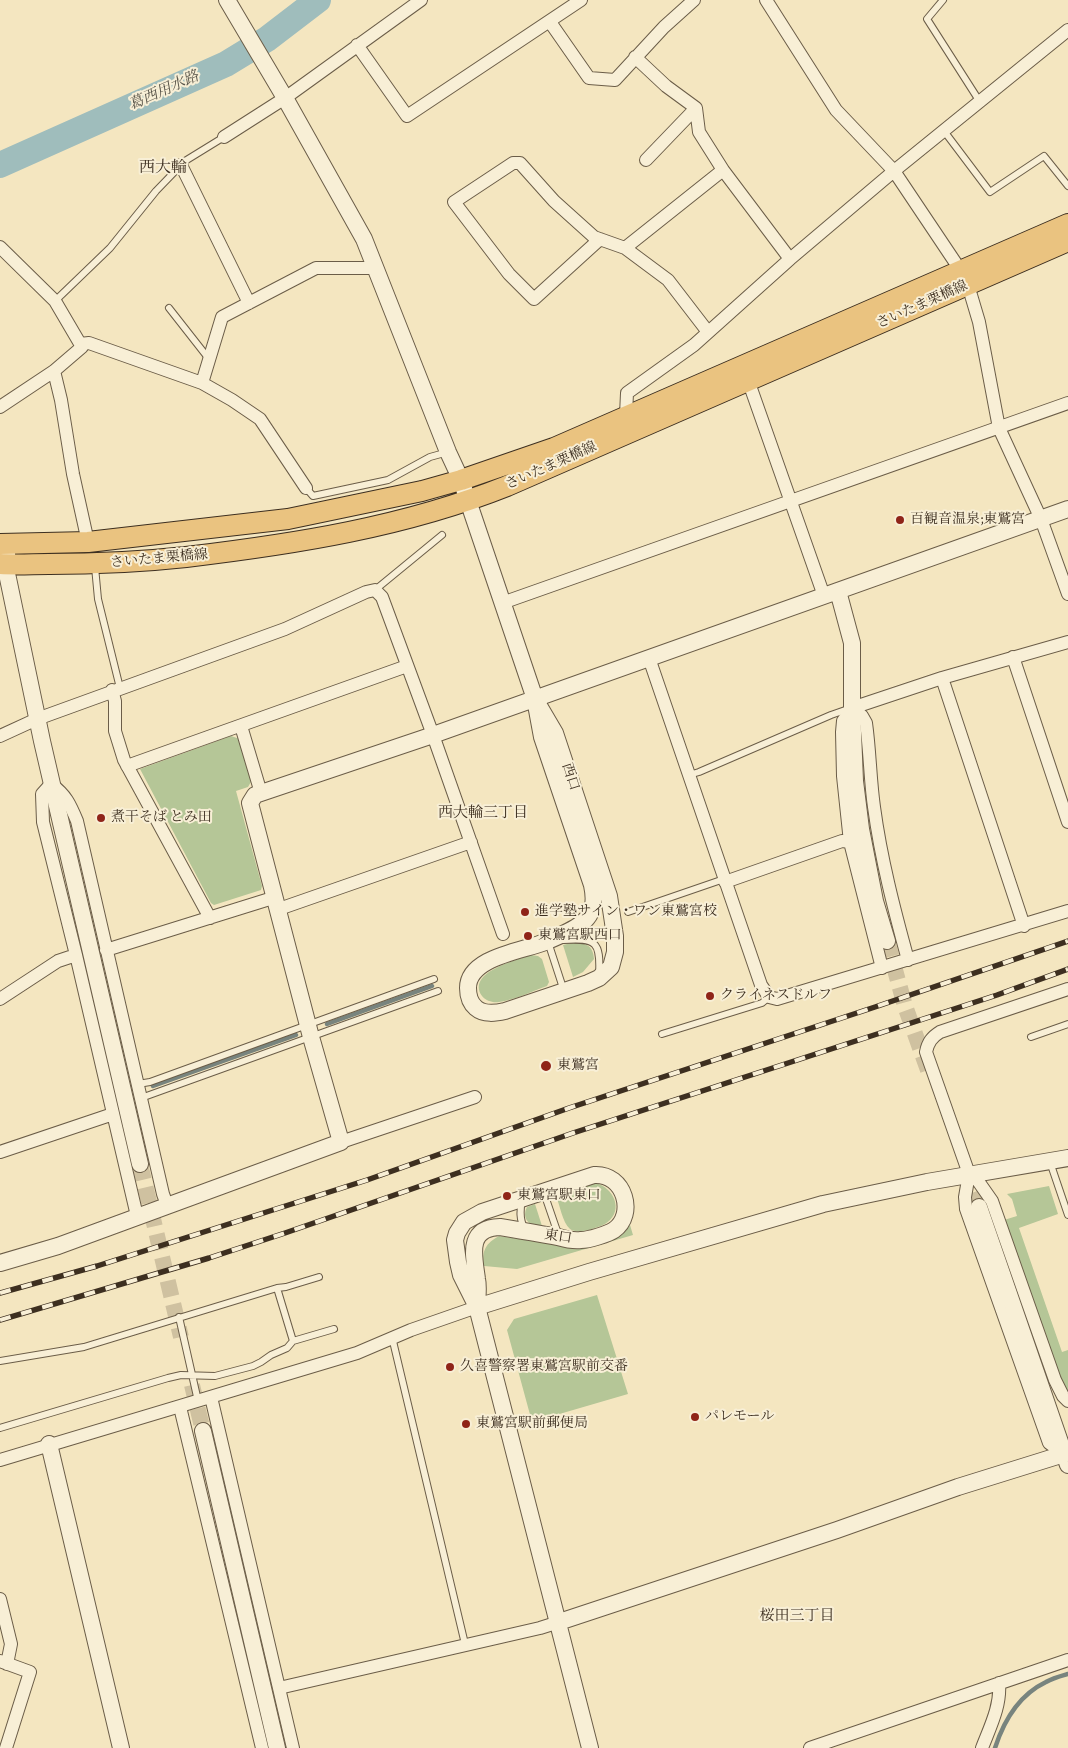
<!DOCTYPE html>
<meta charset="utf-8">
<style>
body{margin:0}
canvas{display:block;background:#f4e6c0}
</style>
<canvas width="1068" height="1748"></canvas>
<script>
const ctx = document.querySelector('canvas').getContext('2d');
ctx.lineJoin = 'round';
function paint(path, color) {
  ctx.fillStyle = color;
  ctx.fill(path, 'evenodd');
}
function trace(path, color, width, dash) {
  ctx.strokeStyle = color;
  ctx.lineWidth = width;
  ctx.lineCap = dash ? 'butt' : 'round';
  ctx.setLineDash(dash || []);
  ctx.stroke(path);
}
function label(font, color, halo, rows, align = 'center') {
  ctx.font = font + ' Alegreya,"Noto Serif JP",serif';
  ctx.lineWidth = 4;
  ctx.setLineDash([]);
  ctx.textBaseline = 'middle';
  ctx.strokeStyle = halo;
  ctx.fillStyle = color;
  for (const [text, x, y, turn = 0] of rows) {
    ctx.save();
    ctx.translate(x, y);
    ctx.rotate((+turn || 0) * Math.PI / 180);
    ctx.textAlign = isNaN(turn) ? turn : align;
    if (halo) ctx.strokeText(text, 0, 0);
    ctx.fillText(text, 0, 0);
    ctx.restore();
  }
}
const green = new Path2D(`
 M231 736 240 739 252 780 248 787 236 791 262 886 261 890 214 905 211 903 140 769Z
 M571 943C585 943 593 944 594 959L583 972 573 977 563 945Z
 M531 955 538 956 542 959 549 982 547 986C533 991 514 1000 499 1002 493 1003 486 1001 482 996 466 972 517 960 531 955Z
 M593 1183C610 1184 624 1206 610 1220 604 1226 597 1227 589 1230 582 1231 576 1233 570 1229 562 1222 560 1205 556 1196Z
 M1049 1186 1058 1214 1019 1228 1062 1352 1068 1350V1393L1063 1389 1004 1220 1017 1216 1012 1199 1007 1194Z
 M535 1204 542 1226C530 1227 521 1219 527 1207Z
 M630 1225 633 1235 517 1269 484 1266C481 1251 486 1243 499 1236L579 1248 618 1237Z
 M597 1295 628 1394 532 1422 507 1330 514 1319Z`);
const stream = new Path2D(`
 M327 1024 432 986
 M153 1086 296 1035
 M995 1748C1004 1720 1019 1695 1046 1682 1053 1678 1061 1676 1068 1674`);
const river = new Path2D(`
 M0 165 226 64 267 39 318 0`);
const tertiaryTunnel = new Path2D(`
 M887 941 905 1006 928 1070
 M140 1164 181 1337
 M965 1170 979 1207
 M192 1385 203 1431`);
const service = new Path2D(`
 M943 0 927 19 980 102
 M944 131 990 192 1044 156 1068 186
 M55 301 110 248 156 191 185 161 224 137
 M169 308 209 359
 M306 488 313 496 388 480 430 457 448 452
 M95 567 98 599 120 688
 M375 590 442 535
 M689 775 699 772 831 715 851 708
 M628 912 724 879
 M563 940C596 938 601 941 599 975
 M545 943 550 948 564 991
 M662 1034 762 1003 769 997
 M1031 1037 1068 1024
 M138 1084 150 1082 434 979
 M141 1098 438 991
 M1050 1162 1068 1215
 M544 1193 556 1228 559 1235
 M522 1200C520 1210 519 1220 525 1229
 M277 1288 293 1341
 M179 1317 198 1401
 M392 1337 465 1644
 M0 1361 84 1347 277 1288 286 1287 319 1277
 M0 1428 168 1378 181 1375 215 1376 253 1366 261 1362 271 1355 287 1348 293 1341 334 1329`);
const minor = new Path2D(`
 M766 0 836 110 894 171 961 271 968 285 979 322 999 428 1041 519 1068 594
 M550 22 589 78 615 80 664 27 694 0
 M357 45 407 116 581 0
 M635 57 666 86 696 108 699 132 723 170 790 259
 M224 137 285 98 421 0
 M646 160 696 108
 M181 165 249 303
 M600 239 534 299 509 274 454 202 513 163H520L554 201 594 237 625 248 668 280 708 332
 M0 247 55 301 82 347 54 371 0 407
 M625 248 723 170
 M80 344 89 343 202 383 232 400 260 419 306 488
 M54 371 61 400 73 474 88 542
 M748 380 824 596
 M202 383 222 317 316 268H375
 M626 415 627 393 694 345 790 259 894 171 1068 30
 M502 603 1068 403
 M1013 657 1068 822
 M649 658 761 985 769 997 777 999 1068 911
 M942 678 1024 926
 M112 690 115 701V731L124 760 210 918
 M852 708 862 716 866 723C870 751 870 779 874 807 881 859 894 909 908 960
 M241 726 261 793
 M0 736 37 719 285 629 366 592 375 590 382 597 433 735 503 934
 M127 766 407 666
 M725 882 842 841 850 842
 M279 909 471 842
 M106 950 276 897
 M882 968 850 842 843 776 842 732 843 721 852 708 942 678 1068 642
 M1068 989 940 1032C932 1037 928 1042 926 1052L969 1174 978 1181 992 1201 1055 1380 1063 1396 1068 1401
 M0 999 58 961 76 955
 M341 1142 475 1097
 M0 1152 113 1114
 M969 1174 965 1197 966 1209 1049 1443 1064 1454 1066 1453
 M137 1216 76 955 43 822 42 794 51 784C66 795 70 804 77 821L163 1194 167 1205
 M211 1397 293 1748
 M180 1407 262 1748
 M0 1460 357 1353 411 1330 477 1307
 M0 1599 11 1644 7 1664
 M0 1661 30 1672 6 1748
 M279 1688 540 1628 559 1622
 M810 1748 1068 1660
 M982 1748C990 1727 1001 1706 999 1683`);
const tertiary = new Path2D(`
 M227 0 285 98 364 239 448 452 461 480 535 699 542 737 592 885C595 899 595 913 582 923 572 931 557 937 545 942 523 951 468 957 468 988 468 995 470 1003 476 1008 484 1015 496 1013 505 1011L588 983 599 978 611 967 615 952V936L609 896 555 733 535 699
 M7 554 5 564 42 741 140 1164
 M838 591 852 643V708L855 781 861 829 875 901 887 941
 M979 1207 1068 1465
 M0 1263 58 1246 341 1142 311 1037 251 807 250 803 255 795 433 735 1068 509
 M477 1307C477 1298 479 1288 477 1279 474 1256 466 1228 500 1227 520 1230 539 1234 558 1237 565 1239 573 1241 581 1240 589 1240 608 1234 614 1230 636 1215 625 1173 594 1175L482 1212 464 1222 457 1233 455 1240 458 1262 461 1275 477 1307 590 1748
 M477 1307 589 1272 823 1204 927 1182 1068 1158
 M203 1431 277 1748
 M49 1444 121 1748
 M559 1622 837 1530 958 1487 1064 1454`);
const primary = new Path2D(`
 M0 544 88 542 288 519 422 491 461 480 554 448 1068 224
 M0 564C16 565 33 564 49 564 95 564 140 562 186 557 295 544 404 527 507 486L1068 241`);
const rail = new Path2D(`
 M0 1293 97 1266 367 1180 569 1108 875 1007 1068 941
 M0 1320 209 1258 285 1233 573 1133 997 995 1068 969`);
const markers = [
 [900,520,5,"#8f2418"],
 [101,818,5,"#8f2418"],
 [525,912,5,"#8f2418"],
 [528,936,5,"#8f2418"],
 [710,996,5,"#8f2418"],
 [546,1066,6,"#8f2418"],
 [507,1196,5,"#8f2418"],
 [450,1367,5,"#8f2418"],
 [695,1417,5,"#8f2418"],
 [466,1424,5,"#8f2418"]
];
const streetNames = [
 ["さいたま栗橋線",922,305,-24],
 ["さいたま栗橋線",551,466,-24],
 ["さいたま栗橋線",159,559,-5],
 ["西口",570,777,72],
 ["東口",558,1237,9]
];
const poiNames = [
 ["百観音温泉;東鷲宮",910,520],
 ["煮干そば とみ田",111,818],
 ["進学塾サイン・ワン東鷲宮校",535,912],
 ["東鷲宮駅西口",538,936],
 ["クライネスドルフ",720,996],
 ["東鷲宮",557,1066],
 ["東鷲宮駅東口",517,1196],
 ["久喜警察署東鷲宮駅前交番",460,1367],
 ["パレモール",705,1417],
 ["東鷲宮駅前郵便局",476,1424]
];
const waterNames = [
 ["葛西用水路",164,91,-24]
];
const neighbourhoodNames = [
 ["西大輪三丁目",483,813],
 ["桜田三丁目",797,1616]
];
const quarterNames = [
 ["西大輪",163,168]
];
paint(green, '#b5c697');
trace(stream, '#78847e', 4.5);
trace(river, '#9fbdbc', 26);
trace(tertiaryTunnel, '#cfc1a0', 16, [16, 8]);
trace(service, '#6b5d48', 8);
trace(minor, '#6b5d48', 14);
trace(tertiary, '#6b5d48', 18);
trace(primary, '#3d2f20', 22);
trace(service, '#f8efd6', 6);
trace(minor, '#f8efd6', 12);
trace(tertiary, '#f8efd6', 16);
trace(primary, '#eac380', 20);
trace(rail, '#3d2f20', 5.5);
trace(rail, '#f8efd6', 4, [11]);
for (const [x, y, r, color] of markers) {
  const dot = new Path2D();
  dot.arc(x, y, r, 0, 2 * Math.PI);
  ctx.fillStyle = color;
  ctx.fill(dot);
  trace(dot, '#f8efd6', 2);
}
label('14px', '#3d2f20', '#f8efd6', streetNames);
label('14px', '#3d2f20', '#f8efd6', poiNames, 'left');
label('italic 15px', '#565247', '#f8efd6', waterNames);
label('15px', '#3d2f20', '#f8efd6', neighbourhoodNames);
label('16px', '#3d2f20', '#f8efd6', quarterNames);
</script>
